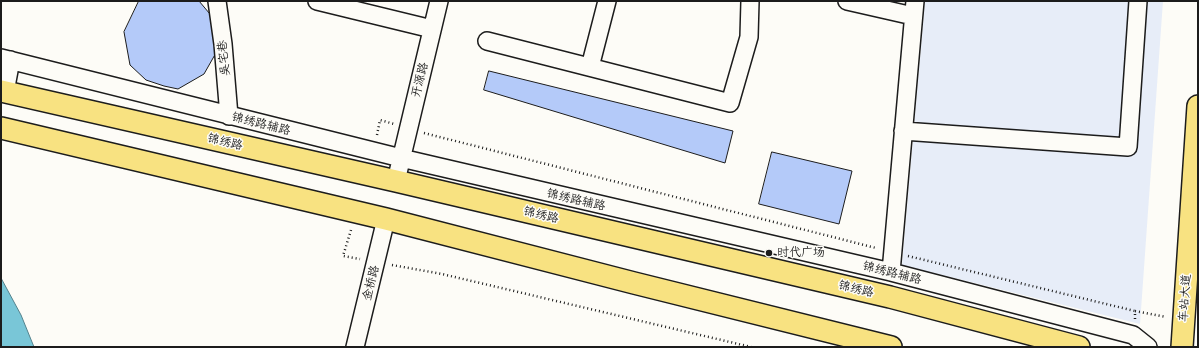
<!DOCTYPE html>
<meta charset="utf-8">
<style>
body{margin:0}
#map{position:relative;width:1199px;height:348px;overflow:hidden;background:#fdfcf7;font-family:"Comic Neue",sans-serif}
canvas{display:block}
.frame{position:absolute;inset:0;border:2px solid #1c1c1c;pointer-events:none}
</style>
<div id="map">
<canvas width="1199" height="348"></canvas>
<div class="frame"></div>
</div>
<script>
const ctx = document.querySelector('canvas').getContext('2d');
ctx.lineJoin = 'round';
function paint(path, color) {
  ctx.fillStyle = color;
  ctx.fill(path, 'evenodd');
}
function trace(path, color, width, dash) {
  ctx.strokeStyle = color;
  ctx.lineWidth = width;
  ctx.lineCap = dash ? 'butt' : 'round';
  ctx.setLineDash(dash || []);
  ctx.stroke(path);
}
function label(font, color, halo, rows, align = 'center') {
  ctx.font = font + ' "Comic Neue","LXGW WenKai TC",sans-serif';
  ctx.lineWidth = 3;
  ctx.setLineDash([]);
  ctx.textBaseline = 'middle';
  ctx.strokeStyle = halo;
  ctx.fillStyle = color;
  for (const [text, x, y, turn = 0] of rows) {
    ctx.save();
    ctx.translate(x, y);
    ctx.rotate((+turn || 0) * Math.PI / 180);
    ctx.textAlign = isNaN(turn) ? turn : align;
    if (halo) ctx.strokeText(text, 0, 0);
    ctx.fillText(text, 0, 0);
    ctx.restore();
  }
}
const built = new Path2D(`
 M925 1H1163L1140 324 902 265Z`);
const water = new Path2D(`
 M1 278 21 315 34 347H1Z`);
const building = new Path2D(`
 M139 1H199L215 20 221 44 204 74 178 89 164 86 146 80 130 65 124 32Z
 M489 71 733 131 725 163 484 90Z
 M772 152 852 171 839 224 759 204Z`);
const path = new Path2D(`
 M424 133 876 248
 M377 135 380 120 394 124
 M351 230 343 256 360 259
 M908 256 1135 311
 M392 265 442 274 751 347
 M1135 319V311L1166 317`);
const minor = new Path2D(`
 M217 1 223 44 229 116
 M317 1 432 29
 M847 1 913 16
 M487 41 730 103 749 37 750 1
 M1 58 401 158 891 272 1133 335 1148 347
 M590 67 607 1
 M5 92 11 60
 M903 131 1128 147 1138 1
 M396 181 439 1
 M891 272 915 1
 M355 347 386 219`);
const major = new Path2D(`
 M1 91 396 181 890 297 1079 347
 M1 128 386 219 634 283 891 347
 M1182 347 1198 106`);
const markers = [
 [769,253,4,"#1c1c1c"]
];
const streetNames = [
 ["吴宅巷",224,58,-96],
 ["开源路",420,80,-76],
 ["锦绣路辅路",261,124,14],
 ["锦绣路",225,142,13],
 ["锦绣路辅路",576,200,13],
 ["锦绣路",541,215,13],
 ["锦绣路辅路",892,273,14],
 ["金桥路",371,283,-76],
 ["锦绣路",856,289,13],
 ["车站大道",1185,298,-86]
];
const poiNames = [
 ["时代广场",777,253]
];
paint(built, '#e7edf8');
paint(water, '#79c6d7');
trace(water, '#54828c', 1);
paint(building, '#b4caf9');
trace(building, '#1c1c1c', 1);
trace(minor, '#1c1c1c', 20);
trace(major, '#1c1c1c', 24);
trace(path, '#1c1c1c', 2.5, [1, 3]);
trace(minor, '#fdfcf7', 17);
trace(major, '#f8e281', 21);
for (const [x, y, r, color] of markers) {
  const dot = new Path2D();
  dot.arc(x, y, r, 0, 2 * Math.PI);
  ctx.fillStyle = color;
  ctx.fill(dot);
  trace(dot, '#fdfcf7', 1.5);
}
label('12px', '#1c1c1c', '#fdfcf7', streetNames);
label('12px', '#1c1c1c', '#fdfcf7', poiNames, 'left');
</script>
